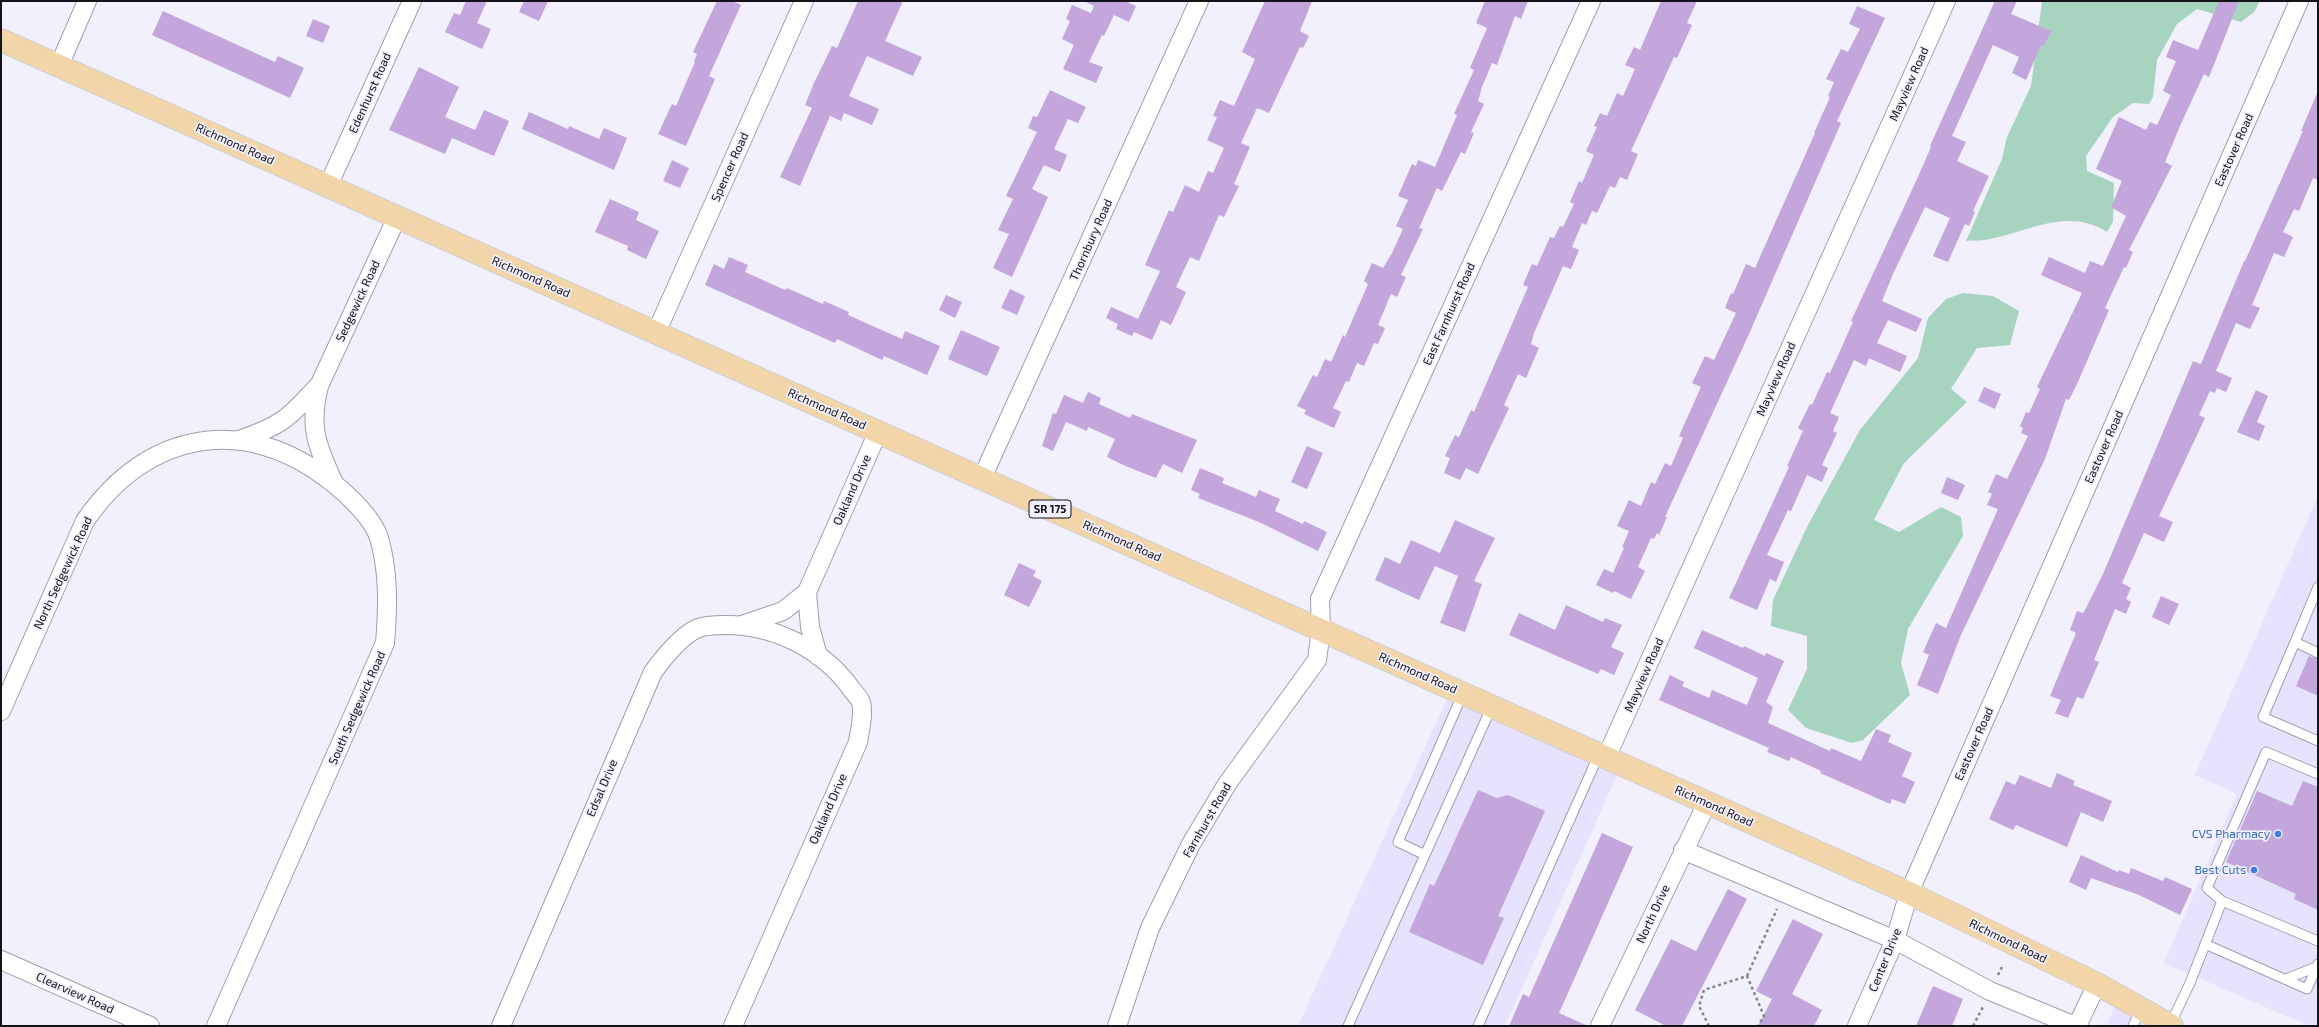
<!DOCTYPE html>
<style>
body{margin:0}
#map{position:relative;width:2319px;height:1027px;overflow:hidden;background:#f2f0fc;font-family:"Exo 2",sans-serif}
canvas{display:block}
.frame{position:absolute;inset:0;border:2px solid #14131a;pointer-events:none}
</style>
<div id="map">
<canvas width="2319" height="1027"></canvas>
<div class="frame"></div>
</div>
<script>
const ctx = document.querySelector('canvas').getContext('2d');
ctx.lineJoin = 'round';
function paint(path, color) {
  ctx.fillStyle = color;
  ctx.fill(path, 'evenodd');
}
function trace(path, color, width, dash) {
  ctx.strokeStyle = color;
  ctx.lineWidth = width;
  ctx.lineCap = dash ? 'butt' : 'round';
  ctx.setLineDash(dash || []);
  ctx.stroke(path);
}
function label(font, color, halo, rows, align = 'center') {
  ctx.font = font + ' "Exo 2",sans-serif';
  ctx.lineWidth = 3.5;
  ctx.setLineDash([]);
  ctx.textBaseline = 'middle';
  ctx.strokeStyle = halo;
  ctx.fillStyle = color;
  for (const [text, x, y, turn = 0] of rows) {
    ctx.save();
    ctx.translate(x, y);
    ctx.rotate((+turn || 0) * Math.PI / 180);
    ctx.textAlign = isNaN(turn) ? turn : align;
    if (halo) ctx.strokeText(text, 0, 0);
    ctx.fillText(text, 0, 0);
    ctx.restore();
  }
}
const built = new Path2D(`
 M2318 496V1026H2309L2164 963 2237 794 2195 775Z
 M1452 688 1622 764 1505 1026H1298Z
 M2118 996 2172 1026H2107Z`);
const green = new Path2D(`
 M2042 1H2260L2254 12 2241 22 2197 9 2177 24 2157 60 2153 97 2149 104 2133 103 2113 117 2086 156 2087 171 2114 183 2113 222 2107 232C2069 207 2029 231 1990 239 1983 241 1974 240 1966 241L2002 159 2007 137 2031 86Z
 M1963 293 1993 296 2019 311 2010 345 1977 348 1951 389 1967 402 1904 463 1874 520 1899 532 1941 507 1961 517 1963 536 1908 629 1901 663 1910 695 1863 740 1852 743 1806 728 1788 710 1807 669V636L1771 626 1773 600 1808 525 1860 430 1918 358 1928 318 1946 299Z`);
const building = new Path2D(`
 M466 1H487L477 23 491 29 482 49 445 32 454 13 460 15Z
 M524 1H548L539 21 519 12Z
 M717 1H732L741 5 709 76 715 79 686 146 658 134 672 104 676 106 695 62 694 61 697 54 693 52Z
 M858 1H903L885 41 922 57 913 76 867 56 849 96 879 109 872 125 844 113 841 121 830 116 800 186 780 177 812 108 805 105 814 83 832 46 837 48Z
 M1084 1H1125L1136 6 1129 22 1114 15 1104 36 1102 35 1089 62 1103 67 1096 83 1063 69 1074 45 1062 39 1070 21 1066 19 1072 5 1091 13 1094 6Z
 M1265 1H1312L1300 31 1309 36 1303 48 1300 47 1269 113 1257 108 1241 143 1250 147 1234 184 1239 186 1224 217 1219 215 1199 261 1190 257 1176 287 1186 292 1171 325 1161 320 1152 340 1134 332 1132 336 1116 329 1118 324 1106 318 1111 307 1138 319 1160 271 1145 265 1169 210 1173 212 1185 185 1199 192 1208 171 1213 173 1224 148 1207 140 1217 117 1213 116 1220 100 1234 106 1255 59 1242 52Z
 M1485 1H1528L1521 19 1515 16 1497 65 1492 63 1482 87 1478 101 1484 104 1471 132 1474 133 1465 154 1461 152 1442 191 1437 188 1419 228 1423 229 1401 275 1406 277 1397 297 1391 294 1378 325 1385 328 1378 344 1374 343 1364 366 1357 363 1349 382 1346 381 1333 408 1341 412 1334 428 1304 414 1306 410 1297 406 1313 375 1317 377 1325 359 1331 362 1343 335 1345 337 1368 284 1364 281 1372 263 1383 268 1392 253 1403 229 1396 226 1408 200 1398 196 1412 164 1416 166 1418 160 1435 167 1457 115 1454 114 1474 70 1470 68 1487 28 1476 23Z
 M1661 1H1697L1687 23 1692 25 1677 58 1674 57 1631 151 1638 154 1627 180 1620 177 1615 188 1610 186 1597 213 1592 211 1586 225 1582 223 1572 247 1579 250 1571 269 1563 266 1534 333 1531 344 1539 348 1526 378 1518 374 1504 405 1509 408 1478 474 1466 468 1460 480 1444 473 1450 458 1445 456 1455 435 1459 437 1471 410 1474 412 1528 287 1523 285 1532 264 1537 266 1550 237 1554 238 1560 226 1563 227 1574 204 1570 202 1579 181 1582 183 1594 155 1586 151 1597 127 1594 126 1600 113 1607 116 1617 93 1623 96 1635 69 1625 65 1634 47 1640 50Z
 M1995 1H2017L2011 14 2051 31 2044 46 2041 45 2026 80 2012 73 2019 57 1993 45 1952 136 1966 142 1957 161 1989 176 1973 211 1975 212 1969 226 1965 224 1948 262 1933 256 1950 218 1925 207 1893 274 1882 301 1922 319 1916 332 1888 320 1877 343 1907 356 1900 372 1869 358 1866 366 1854 360 1830 413 1839 417 1833 431 1837 433 1822 465 1828 468 1822 482 1807 475 1791 511 1788 510 1767 555 1784 562 1776 582 1770 579 1757 610 1729 598 1789 467 1787 466 1803 431 1798 428 1810 404 1812 405 1827 372 1830 373 1853 322 1851 321 1917 179 1931 147 1930 146Z
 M2219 1H2239L2209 77 2204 74 2180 126 2165 162 2172 166 2129 250 2133 252 2126 268 2124 267 2105 308 2109 310 2078 382 2069 400 2066 399 2045 459 1961 635 1938 694 1917 685 1929 655 1923 652 1936 623 1946 628 1998 509 1987 505 1992 494 1988 492 1996 474 2007 479 2028 436 2021 433 2023 428 2020 426 2026 412 2029 413 2040 389 2037 387 2082 293 2041 275 2049 257 2085 273 2090 261 2103 266 2126 216 2111 207 2122 181 2096 169 2119 117 2146 130 2150 122 2157 125 2171 95 2163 91 2176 61 2166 57 2173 40 2198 50Z
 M1857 6 1885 18 1837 121 1841 123 1749 334 1665 517H1667L1659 535 1657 533 1654 539 1651 538 1638 567 1645 571 1631 599 1614 591 1613 593 1596 585 1604 569 1613 573 1624 548 1622 547 1629 531 1617 526 1629 500 1641 506 1651 482 1655 484 1665 463 1671 466 1683 438 1679 436 1701 387 1692 383 1705 356 1714 360 1736 313 1725 308 1731 293 1733 294 1746 264 1755 268 1815 133H1814L1830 97 1828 96 1834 82 1826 79 1841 49 1848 52 1860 29 1849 24Z
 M163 11 275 62 278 56 304 68 290 98 152 35Z
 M313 19 330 26 323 43 306 36Z
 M419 67 459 87 445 117 475 130 484 110 509 121 494 156 452 138 445 154 389 130Z
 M1050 90 1086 107 1078 123 1068 119 1054 149 1067 155 1060 172 1044 165 1032 189 1048 197 1012 277 993 268 1009 234 998 230 1013 199 1006 196 1037 132 1028 128 1033 116 1037 117Z
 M2318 91V180L2313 178 2299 211 2294 209 2283 232 2293 237 2284 257 2274 253 2252 305 2260 308 2250 329 2236 323 2216 371 2232 378 2226 392 2217 388 2215 393 2210 391 2199 415 2205 418 2159 516 2173 522 2164 542 2144 533 2122 583 2131 588 2126 599 2131 602 2126 614 2115 609 2094 660 2099 662 2083 699 2077 697 2068 718 2055 713 2061 700 2050 696 2076 633 2070 630 2077 611 2083 613 2085 610 2103 574 2193 361 2201 364 2244 261H2245L2303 131H2301Z
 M529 112 568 129 569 126 599 139 604 128 627 138 614 170 522 129Z
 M672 160 689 168 680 188 663 181Z
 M610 199 639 212 636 220 659 231 646 259 627 250 628 246 595 232Z
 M729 257 748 265 745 272 785 290 787 288 823 304 824 301 849 312 848 315 902 339 905 331 940 346 927 375 884 356 882 360 837 339 835 343 705 285 714 264 724 269Z
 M1010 289 1025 296 1017 315 1001 308Z
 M946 295 962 302 955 318 939 310Z
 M961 330 1000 347 987 376 948 359Z
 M1984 387 2001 394 1995 409 1978 401Z
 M2256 390 2268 396 2257 422 2265 426 2259 441 2237 432Z
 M1088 392 1101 398 1099 404 1130 418 1132 414 1197 440 1182 473 1163 464 1156 478 1123 465 1107 457 1115 439 1088 427 1087 431 1066 422 1053 451 1042 446 1053 413 1056 414 1064 395 1083 403Z
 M1307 446 1323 453 1307 489 1291 482Z
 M1200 468 1224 478 1222 483 1256 497 1259 490 1280 499 1275 511 1303 524 1304 521 1327 532 1318 551 1259 522 1198 498 1200 494 1191 490Z
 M1947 477 1965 485 1958 500 1941 493Z
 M1455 520 1495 538 1474 581 1482 584 1465 632 1440 623 1458 576 1435 566 1419 600 1375 580 1385 557 1400 564 1411 540 1440 553Z
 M1019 563 1036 571 1033 576 1042 581 1029 607 1004 595Z
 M2161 596 2179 604 2169 625 2152 617Z
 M1566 605 1603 622 1605 618 1622 625 1611 647 1624 653 1614 675 1601 669 1598 674 1509 635 1519 613 1555 630Z
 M1702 630 1743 648 1744 646 1765 656 1766 653 1784 661 1766 702 1773 707 1768 723 1830 751 1831 748 1861 761 1876 729 1891 735 1888 742 1912 753 1902 776 1915 782 1905 804 1892 799 1890 804 1820 773 1821 771 1791 757 1789 761 1767 752 1769 748 1659 700 1670 675 1684 682 1682 686 1709 698 1712 690 1747 705 1758 678 1694 648Z
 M2309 656 2318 659V696L2296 686Z
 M2057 773 2075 781 2073 785 2112 801 2103 822 2081 812 2067 847 2016 825 2013 830 1989 819 2006 781 2015 785 2020 775 2051 788Z
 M2303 781 2318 787V910L2294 899 2296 894 2226 862 2257 791 2292 806Z
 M1478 790 1497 798 1508 795 1545 811 1498 916 1504 918 1483 965 1409 932 1430 884 1434 886Z
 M1602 833 1633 847 1559 1013 1588 1026H1509L1523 994 1529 997Z
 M2081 855 2118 872 2119 870 2129 874 2131 868 2163 881 2165 877 2192 889 2180 915 2139 895 2091 878 2086 890 2069 882Z
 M1728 889 1747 899 1682 1026H1666L1635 1010 1671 939 1696 951Z
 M1793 919 1823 934 1792 994 1822 1010 1814 1026H1758L1772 999 1756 991Z
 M1933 986 1963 999 1952 1026H1916Z`);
const path = new Path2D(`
 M1998 975 2002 967
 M1747 976 1777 909
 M1709 1026 1699 1006 1704 990 1747 976 1764 1016 1758 1026
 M1973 1026 1983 1007`);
const service = new Path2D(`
 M2318 587 2295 642 2318 653
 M2295 642 2263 717 2318 741
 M1425 855 1398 842 1463 693
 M2222 901 2318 941
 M2205 944 2307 989 2318 964
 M2286 979 2316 967
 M2170 1025 2190 983 2222 901 2207 888 2266 752 2318 774
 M1348 1026 1492 706
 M1478 1026 1599 754
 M2133 1026 2141 1009`);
const minor = new Path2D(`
 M59 66 87 1
 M328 186 412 1
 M656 333 804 1
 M239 440C281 426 289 418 318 386
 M982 478 1199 1
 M333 481C316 444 309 426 319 386L397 217
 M742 625 783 611 807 592
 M818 656 810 627 807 592 878 432
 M1 711 85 521C147 430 246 413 333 483 348 495 373 518 379 538 389 572 388 608 385 643L216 1026
 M1606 758 1946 1
 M1683 850 1895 940 1990 991 2075 1026
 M1 960 150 1026
 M501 1026 653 672C664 657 680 637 696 629 704 625 717 625 726 625 774 625 822 649 850 687 853 692 859 697 861 702 864 714 860 730 858 742L733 1026
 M1117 1026 1150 928 1191 844 1227 784 1317 660 1321 630 1320 599 1591 1
 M1600 1026 1707 803
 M1857 1026 1895 940 1909 893 2299 1
 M2077 1026 2097 984`);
const primary = new Path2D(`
 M1 40 1909 893 2097 984 2172 1026`);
const markers = [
 [2278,834,4,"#3f7fe0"],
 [2254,870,4,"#3f7fe0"]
];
const shields = [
 [1050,509,42]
];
const shieldNames = [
 ["SR 175",1050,509]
];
const streetNames = [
 ["Mayview Road",1909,84,-66],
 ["Edenhurst Road",370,93,-66],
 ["Richmond Road",235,144,24],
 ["Eastover Road",2234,150,-66],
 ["Spencer Road",730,167,-66],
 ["Thornbury Road",1091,240,-66],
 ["Richmond Road",531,277,24],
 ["Sedgewick Road",358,301,-65],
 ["East Farnhurst Road",1449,314,-66],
 ["Mayview Road",1776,379,-66],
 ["Richmond Road",827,409,24],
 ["Eastover Road",2104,447,-66],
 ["Oakland Drive",852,490,-66],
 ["Richmond Road",1122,541,24],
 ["North Sedgewick Road",63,573,-65],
 ["Richmond Road",1418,673,24],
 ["Mayview Road",1644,675,-66],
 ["South Sedgewick Road",357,708,-66],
 ["Eastover Road",1974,744,-66],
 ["Edsal Drive",602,788,-67],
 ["Richmond Road",1714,806,24],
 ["Oakland Drive",828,809,-66],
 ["Farnhurst Road",1207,820,-60],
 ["North Drive",1653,914,-65],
 ["Richmond Road",2008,941,26],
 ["Center Drive",1885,960,-68],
 ["Clearview Road",75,993,24]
];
const shopNames = [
 ["CVS Pharmacy",2270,834],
 ["Best Cuts",2246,870]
];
paint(built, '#e7e2fd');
paint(green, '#a7d4bf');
paint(building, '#c3a6dc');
trace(service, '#a09daf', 11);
trace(minor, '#a09daf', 20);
trace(primary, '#d0d0d1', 24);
trace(path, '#86848e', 2.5, [3, 3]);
trace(service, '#fff', 9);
trace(minor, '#fff', 18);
trace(primary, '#f2d6a9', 22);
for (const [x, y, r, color] of markers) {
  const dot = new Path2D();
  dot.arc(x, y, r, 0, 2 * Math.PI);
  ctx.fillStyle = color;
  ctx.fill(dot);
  trace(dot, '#f2f0fc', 1.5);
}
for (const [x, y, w] of shields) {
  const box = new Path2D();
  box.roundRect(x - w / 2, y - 9, w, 18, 3);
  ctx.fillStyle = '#f2f0fc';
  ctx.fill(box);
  trace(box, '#14131a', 1);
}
label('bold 11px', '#14131a', null, shieldNames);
label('12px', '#14131a', '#f2f0fc', streetNames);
label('12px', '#366cbe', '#f2f0fc', shopNames, 'right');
</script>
